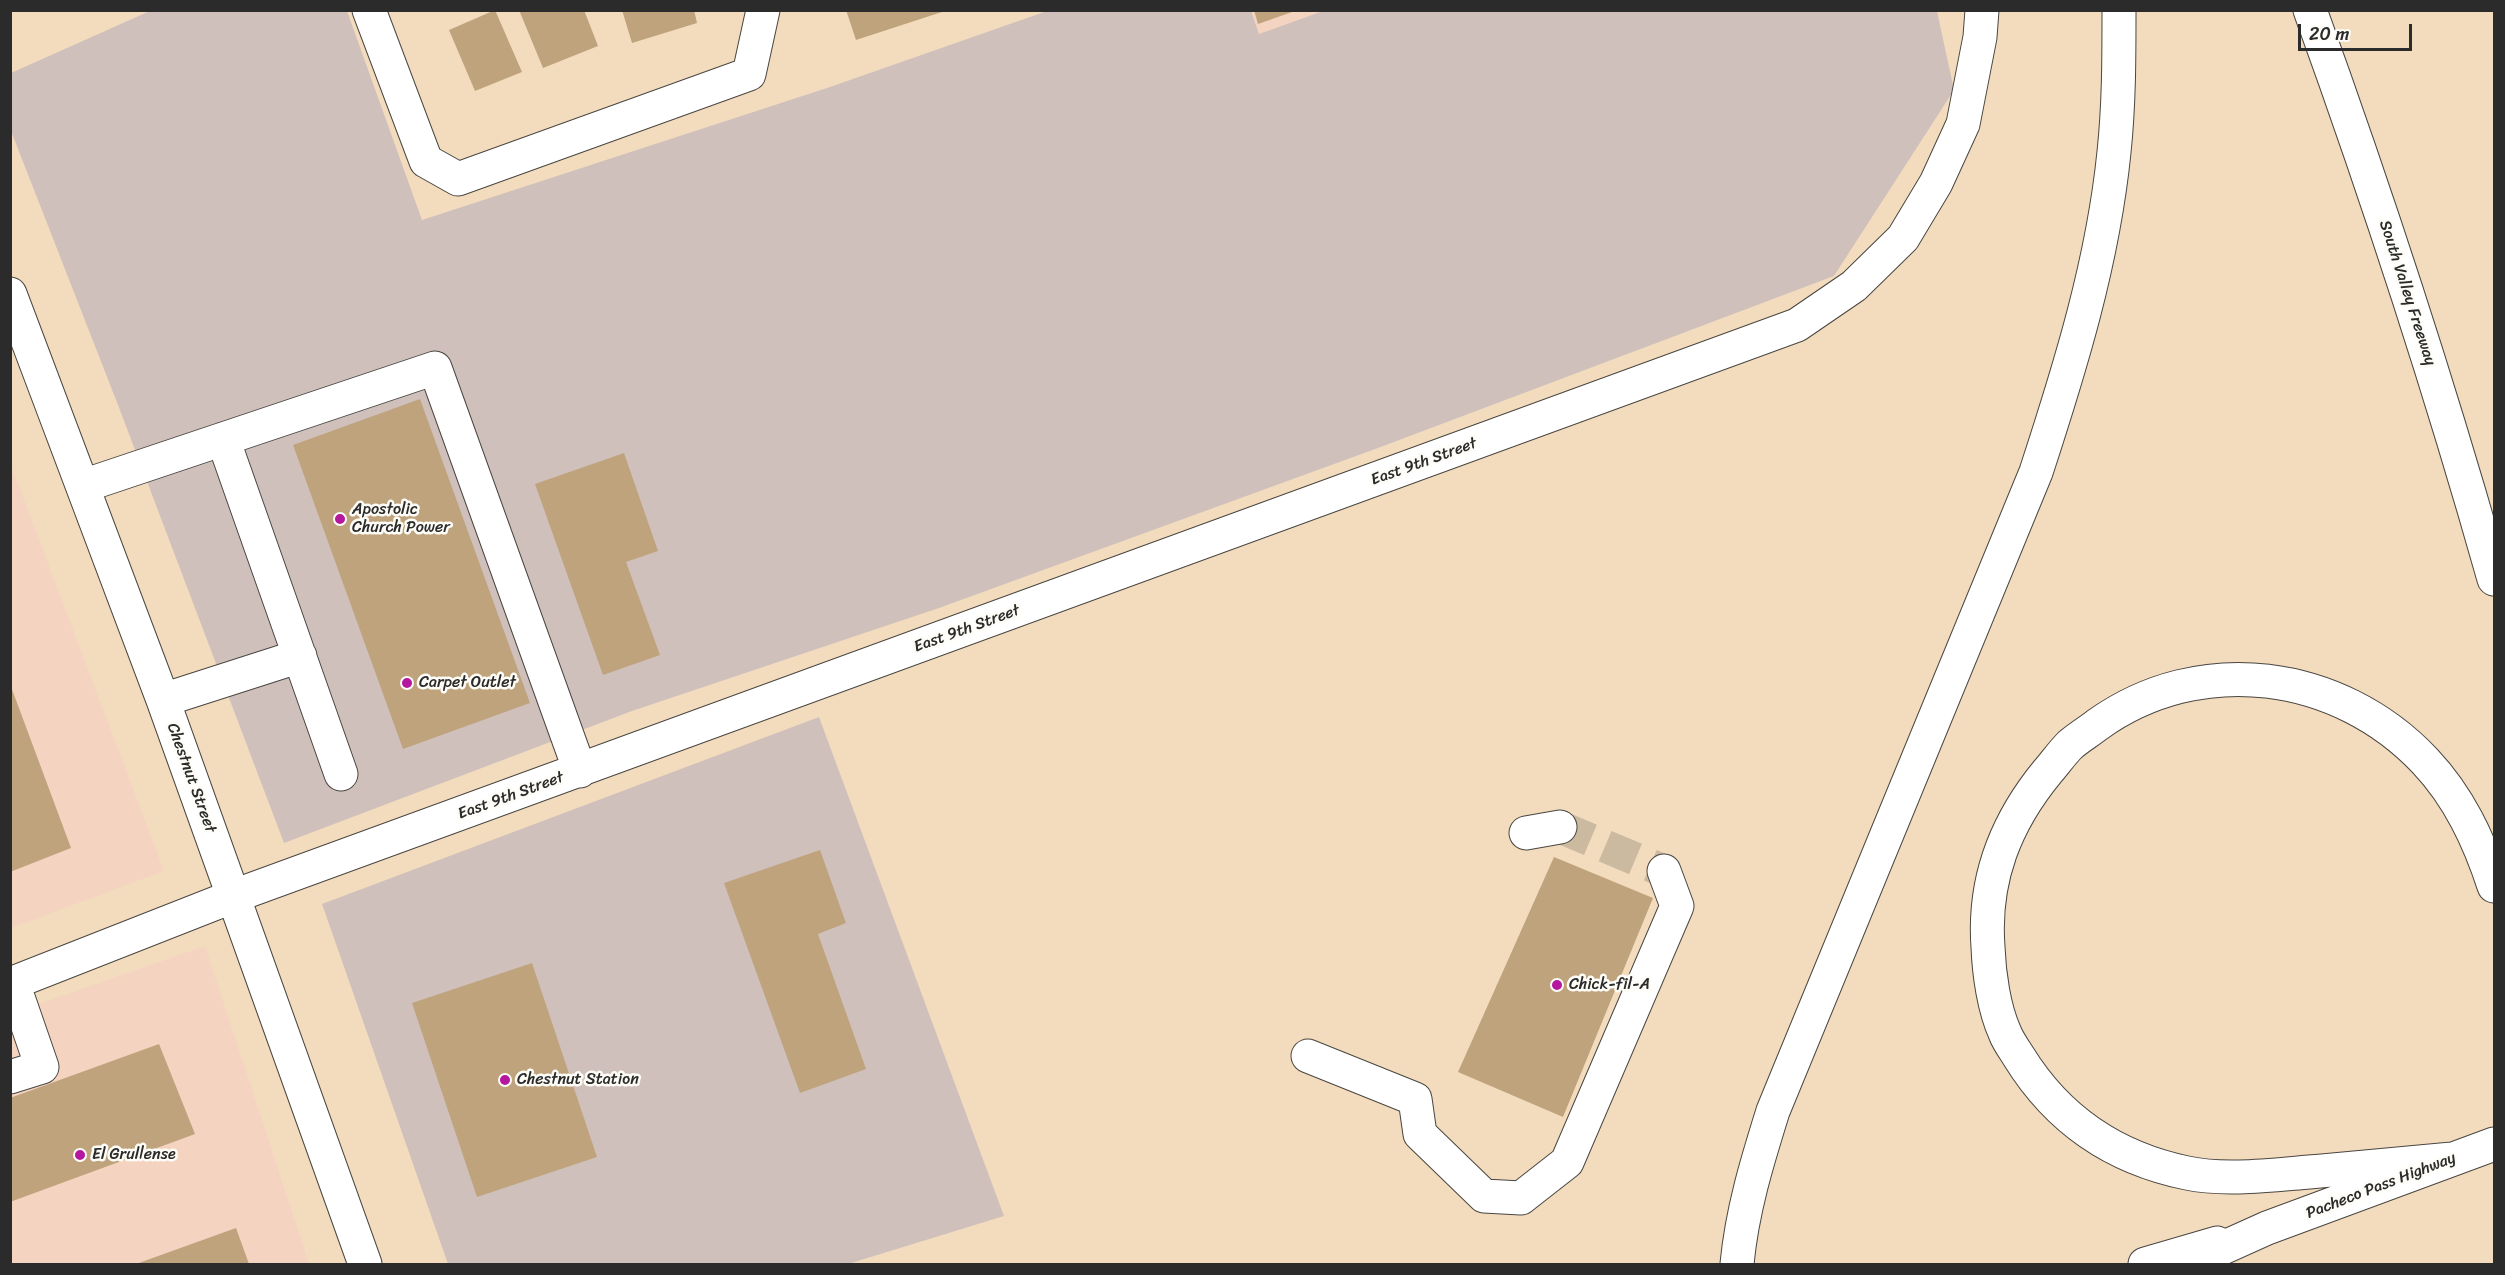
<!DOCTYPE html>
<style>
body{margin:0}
#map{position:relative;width:2505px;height:1275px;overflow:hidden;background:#f3dcbd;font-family:Sriracha,sans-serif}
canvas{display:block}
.frame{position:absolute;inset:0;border:12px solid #2b2b2b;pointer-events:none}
.scale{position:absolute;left:2298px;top:24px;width:114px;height:27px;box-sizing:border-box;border:3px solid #2b2b2b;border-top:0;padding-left:8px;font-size:18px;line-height:21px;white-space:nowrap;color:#2b2b2b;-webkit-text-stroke:4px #fdfcf7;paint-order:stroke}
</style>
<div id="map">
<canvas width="2505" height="1275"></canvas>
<div class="frame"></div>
<div class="scale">20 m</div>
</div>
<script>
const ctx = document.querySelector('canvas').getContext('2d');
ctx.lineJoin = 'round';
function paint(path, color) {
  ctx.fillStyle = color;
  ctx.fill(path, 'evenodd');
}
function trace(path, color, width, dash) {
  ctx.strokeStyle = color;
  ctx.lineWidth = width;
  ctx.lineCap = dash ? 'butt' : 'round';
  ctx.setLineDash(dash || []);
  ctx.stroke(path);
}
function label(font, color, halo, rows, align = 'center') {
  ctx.font = font + ' Sriracha,sans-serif';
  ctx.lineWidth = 5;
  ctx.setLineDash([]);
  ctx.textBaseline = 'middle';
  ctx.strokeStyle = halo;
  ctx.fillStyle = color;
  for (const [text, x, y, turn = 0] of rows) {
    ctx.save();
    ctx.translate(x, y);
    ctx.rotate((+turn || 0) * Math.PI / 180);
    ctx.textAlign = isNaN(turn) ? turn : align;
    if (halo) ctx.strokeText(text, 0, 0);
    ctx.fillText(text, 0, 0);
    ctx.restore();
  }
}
const built = new Path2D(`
 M1251 10 1326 11 1259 34Z
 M10 463 164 871 11 928H10Z
 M205 946 309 1264H11L10 1014Z`);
const industrial = new Path2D(`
 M152 10 347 11 422 220 830 87 1047 11H1251L1259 34 1326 10 1937 11 1954 90 1834 276 1378 448 939 608 632 711 284 843 118 405 11 131V73Z
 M819 717 1004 1216 848 1264H448L322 904Z`);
const building = new Path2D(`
 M495 10 522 72 475 91 449 30Z
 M519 10H584L598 46 543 68Z
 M622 10H694L697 23 632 43Z
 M846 10H945V11L856 40Z
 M1254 10H1295V11L1258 24Z
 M420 399 530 703 403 749 293 445Z
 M624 453 658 551 626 562 660 655 603 675 535 484Z
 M10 684 71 848 10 872Z
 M820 850 846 923 818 934 866 1069 800 1093 724 883Z
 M1554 857 1653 898 1563 1117 1458 1072Z
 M532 963 597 1157 477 1197 412 1003Z
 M159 1044 195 1134 10 1202V1098Z
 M236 1228 249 1264H136Z`);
const minorTunnel = new Path2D(`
 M1560 827 1664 871`);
const minor = new Path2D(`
 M369 10 426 161 458 179 749 74 763 10
 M10 294 163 700 365 1264
 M223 439 341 774
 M83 486 435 368 580 771
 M163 700 300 656
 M1526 833 1560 827
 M10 984 234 896 1797 325 1854 286 1903 238 1936 183 1963 124 1980 37 1982 10
 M1308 1056 1415 1099 1420 1134 1484 1196 1521 1198 1567 1162 1677 906 1664 871
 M10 1077 42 1067 13 983`);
const major = new Path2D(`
 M2145 1264 2217 1243`);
const highway = new Path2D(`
 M2310 10C2378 198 2440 388 2494 579
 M2452 1159C2405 1163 2357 1168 2309 1172 2272 1175 2224 1181 2187 1173 2114 1158 2058 1120 2019 1057 2014 1049 2008 1041 2005 1033 1994 1009 1989 974 1988 947 1983 880 2005 823 2048 771 2055 763 2062 753 2070 745 2078 738 2088 732 2097 725 2200 651 2339 670 2425 761 2459 797 2479 840 2494 886
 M1737 1264C1742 1211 1757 1162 1773 1111L2036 472C2070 368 2103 262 2114 152 2119 105 2119 58 2119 10
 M2187 1264 2267 1228 2494 1144`);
const markers = [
 [340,519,6,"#b5179e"],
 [407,683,6,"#b5179e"],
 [1557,985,6,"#b5179e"],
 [505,1080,6,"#b5179e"],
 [80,1155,6,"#b5179e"]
];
const streetNames = [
 ["South Valley Freeway",2407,293,72],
 ["East 9th Street",1424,462,-20],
 ["East 9th Street",967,629,-20],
 ["Chestnut Street",191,778,70],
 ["East 9th Street",511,796,-20],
 ["Pacheco Pass Highway",2381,1186,-21]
];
const poiNames = [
 ["Apostolic",352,510],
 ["Church Power",352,528],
 ["Carpet Outlet",419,683],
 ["Chick-fil-A",1569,985],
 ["Chestnut Station",517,1080],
 ["El Grullense",92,1155]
];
paint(built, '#f4d3c0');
paint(industrial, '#d0c0bc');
paint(building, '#bfa37d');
trace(minorTunnel, '#cbb9a0', 33, [33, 16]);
trace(minor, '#494641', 35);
trace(major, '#494641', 35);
trace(highway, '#494641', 35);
trace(minor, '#fff', 33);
trace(major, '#fff', 33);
trace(highway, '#fff', 33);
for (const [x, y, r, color] of markers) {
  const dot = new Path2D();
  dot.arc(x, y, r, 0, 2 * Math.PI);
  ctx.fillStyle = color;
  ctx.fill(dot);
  trace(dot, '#fdfcf7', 2);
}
label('16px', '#2b2b2b', '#fdfcf7', streetNames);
label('16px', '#2b2b2b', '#fdfcf7', poiNames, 'left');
</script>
